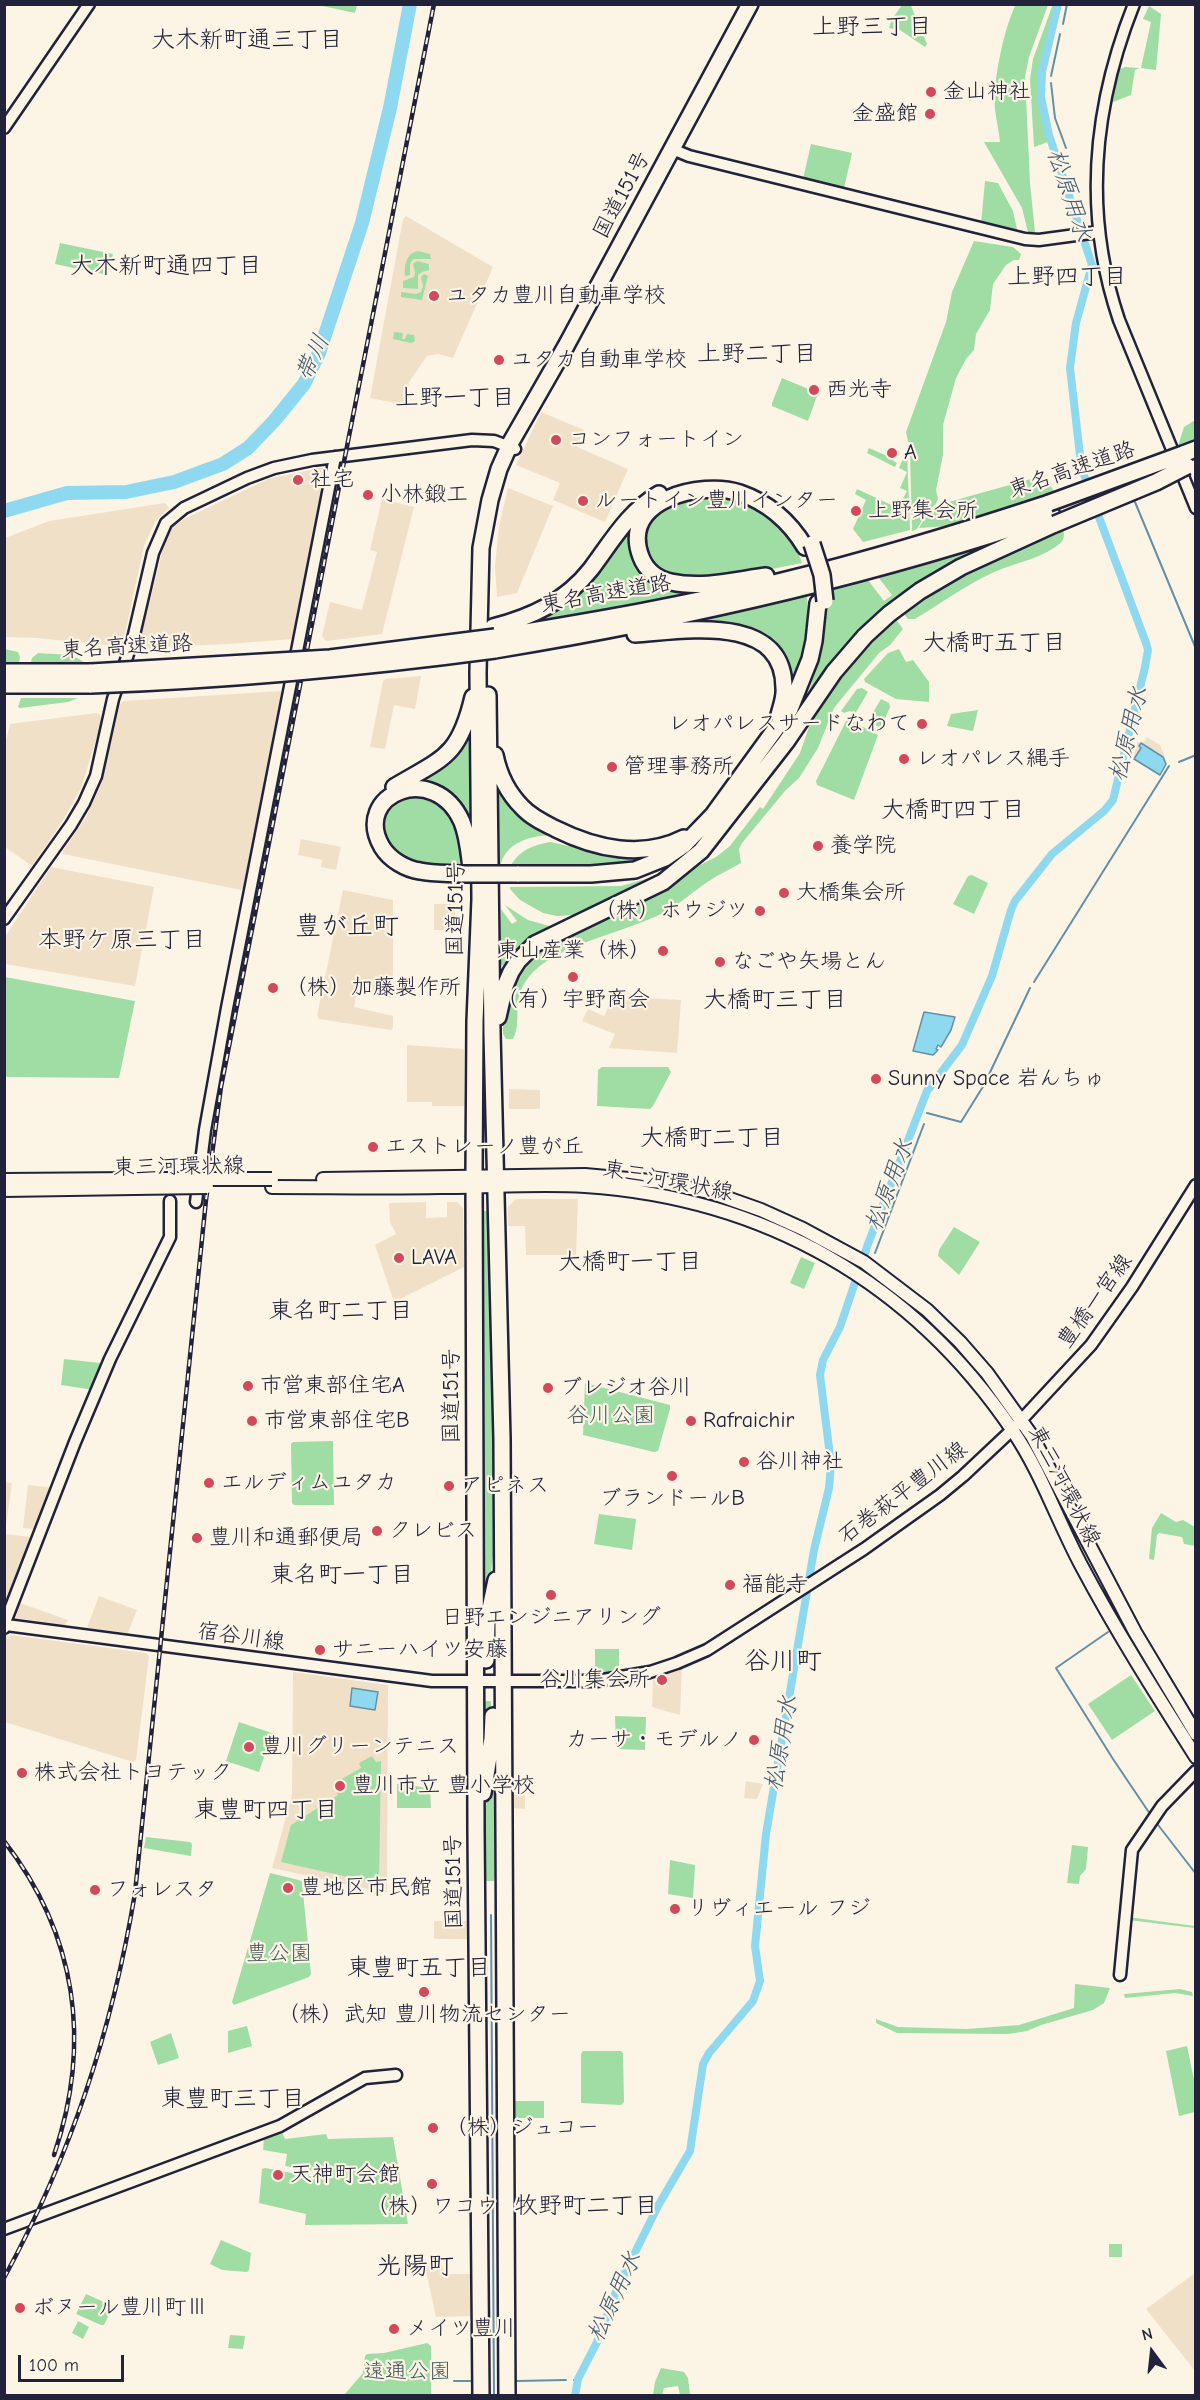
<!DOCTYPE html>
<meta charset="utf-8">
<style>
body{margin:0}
#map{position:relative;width:1200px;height:2400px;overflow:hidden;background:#fcf5e5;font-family:"Comic Neue",sans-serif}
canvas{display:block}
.frame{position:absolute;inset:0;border:6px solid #22223b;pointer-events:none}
.north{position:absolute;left:1122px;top:2322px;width:60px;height:60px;-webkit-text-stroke:4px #fcf5e5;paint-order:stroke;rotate:345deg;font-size:16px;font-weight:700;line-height:24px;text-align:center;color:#22223b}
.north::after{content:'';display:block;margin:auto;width:21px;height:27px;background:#22223b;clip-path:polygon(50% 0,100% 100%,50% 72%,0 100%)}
.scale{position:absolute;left:18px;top:2355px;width:106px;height:27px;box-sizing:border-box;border:3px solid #22223b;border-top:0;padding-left:8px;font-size:18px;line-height:21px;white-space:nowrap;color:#22223b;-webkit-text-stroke:4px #fcf5e5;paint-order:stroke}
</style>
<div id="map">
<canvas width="1200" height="2400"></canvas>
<div class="frame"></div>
<div class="north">N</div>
<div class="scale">100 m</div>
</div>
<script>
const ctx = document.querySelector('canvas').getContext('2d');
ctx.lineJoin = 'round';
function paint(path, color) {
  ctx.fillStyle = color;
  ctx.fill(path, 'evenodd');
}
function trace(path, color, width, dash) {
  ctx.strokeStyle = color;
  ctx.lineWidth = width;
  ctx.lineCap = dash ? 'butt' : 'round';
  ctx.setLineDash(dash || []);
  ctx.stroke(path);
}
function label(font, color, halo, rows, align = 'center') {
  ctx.font = font + ' "Comic Neue","Klee One",sans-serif';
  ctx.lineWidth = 4.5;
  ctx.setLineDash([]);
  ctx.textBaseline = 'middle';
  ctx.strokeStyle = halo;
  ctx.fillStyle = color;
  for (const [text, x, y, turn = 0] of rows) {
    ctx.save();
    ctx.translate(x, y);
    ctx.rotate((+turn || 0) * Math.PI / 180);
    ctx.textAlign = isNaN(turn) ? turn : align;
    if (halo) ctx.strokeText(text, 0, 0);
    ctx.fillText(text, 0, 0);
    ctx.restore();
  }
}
const built = new Path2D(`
 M406 216 493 267 453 358 438 354 427 356 409 382 406 405 370 398 403 219Z
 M541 412 584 430 577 447 628 469 605 522 553 500 560 483 516 465Z
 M324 467 328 472 296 637 293 639 228 644 143 648 139 643 166 538 172 528 184 519 268 479Z
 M508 488 553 506 517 593 497 597 495 566 499 526Z
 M382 499 414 507 382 634 326 641 322 636 330 602 362 610 377 552 370 550Z
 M165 503 169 508 155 522 144 546 123 643 118 646 37 638 5 637V538L49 521Z
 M421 676 415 709 394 705 385 749 370 747 383 681 386 679Z
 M281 691 284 694 245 886 241 890 63 854V851L86 817 100 787 120 704 124 701Z
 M97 713 100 715 102 721 81 788 62 822 32 866 5 847 4 749 10 724Z
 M1147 737 1160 745 1167 763 1160 776 1133 759 1137 742 1143 743Z
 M301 839 341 847 336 870 321 867 322 860 298 855Z
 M51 867 154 887 135 986 5 964V937Z
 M343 890 393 900V998L357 991 354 1007 393 1016V1027L391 1030 319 1019 317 1016Z
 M434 904H455V924L458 925V930H434Z
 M613 996 681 1000 677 1053 609 1048 615 1034 582 1021 588 1009 604 1016Z
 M407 1045 464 1049V1106H432V1102H407Z
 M509 1089 540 1090V1109H509Z
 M516 1199H578L576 1255H526L525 1226H508V1207Z
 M426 1202V1218L447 1217V1202H457L463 1208 464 1267 394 1302 375 1245 396 1234 390 1222 389 1203Z
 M5 1482 12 1483 6 1526H4Z
 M28 1485 54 1488 38 1528 35 1529 23 1528Z
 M5 1534 31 1537 34 1541 5 1615Z
 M99 1596 137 1610 128 1633 87 1628Z
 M20 1603 68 1620 65 1625 16 1618Z
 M11 1635 146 1653 149 1656 136 1760 133 1762 5 1722V1642L7 1636Z
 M682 1667 680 1715 652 1707 653 1679 656 1676Z
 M293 1672 388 1685 387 1891 385 1893 272 1868 292 1795Z
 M746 1781 763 1784 757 1799 744 1798Z
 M512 1795H525V1809L512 1808Z
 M434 1921H469V1939H434Z
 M425 2266H443L444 2274H471L472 2316 436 2317Z
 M1195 2273V2371L1146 2309Z`);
const green = new Path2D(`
 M313 4H357V5L355 13Z
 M1016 4 1048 5 1029 57 1025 77 1030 183 1035 232H1028L1022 208 984 142H1000C999 131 996 120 995 109 993 81 1003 31 1016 4Z
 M1053 4 1056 5 1039 73 1038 85 1048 142 1034 147 1030 79 1033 59Z
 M902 5 911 6 927 44 925 47 900 30 889 28 892 19Z
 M1149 6 1161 14 1156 70 1141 68 1151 22 1143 19Z
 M1125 67 1140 68 1135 70 1131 95 1108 104 1116 71Z
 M811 144 852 153 844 188 803 179Z
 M985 181 998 183 1013 211 1018 234 981 224Z
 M974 241 1013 247 1021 254 1019 260H1014L1006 265 993 284 990 310 976 334 974 350 966 359 956 378 943 425V455L936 490 938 499 936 504 928 511 917 529 912 531 910 451 906 432 946 322 952 292Z
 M60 243 113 254 108 275 55 264Z
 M418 251 430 254 431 259H413L410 264V275L405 276C404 266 406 253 418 251Z
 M417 261 429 264V270L422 272 418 275V289L403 288V281L414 277 415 273 413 264Z
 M424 274 428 276 422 300 401 297V292L416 294 421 292 423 286 421 277Z
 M394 332 403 333 402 339H405L407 334 414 335 415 341 411 343 393 339Z
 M782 378 818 393 808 421 772 406V403Z
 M1195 420V441L1177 449 1184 427Z
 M869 448 892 458V460L897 463 895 467 867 453Z
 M907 450 910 530 863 542 853 529 866 500 855 494 857 489 898 508 907 491 900 488 907 472 899 468Z
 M1038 477 1049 483 1055 493 948 526 919 528 929 511 938 505Z
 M710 492 758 505 793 539 802 563 732 577 695 580 661 575 643 549 645 526 660 507Z
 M641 516 643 570 713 588 635 606 511 627 528 622Z
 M1063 529C1065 536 1064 541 1058 545 1041 559 1010 564 990 574 963 587 940 604 915 619H908L902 612C953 577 1006 552 1063 529Z
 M1012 537 929 581 807 697C820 662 825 628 825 591L868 580 884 601 892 595 878 577Z
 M807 595C810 635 801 664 787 700L775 653 683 623Z
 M895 618 903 629 890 645 879 653 834 708 818 748 799 778 785 791 742 843 739 849 741 863C731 869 719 874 709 881 692 892 678 906 659 915 622 933 552 946 528 978 510 1001 523 1020 513 1039H506L503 1034V1013L510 980 544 944 656 895 688 871 716 857 730 846 760 807 763 809 800 753 817 704 865 645Z
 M5 649 18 652 20 657 18 668H5Z
 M899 649 906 662 913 660 929 682V702L896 699 865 682 864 679 888 653Z
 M38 653C55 655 79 651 88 668L29 669 32 658Z
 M862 688 868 692 855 714 850 711 844 713 841 711 857 689Z
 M21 698H78L68 702 20 708 18 707Z
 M881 699 889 703 890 707 881 728 868 721Z
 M978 710 973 731 947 726 951 714Z
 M850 720 878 735 854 800 817 785 816 781 846 721Z
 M470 730 469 821C450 801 439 780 409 782Z
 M497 783 551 835C529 836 504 843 500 868L497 859Z
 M417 796C453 805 462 833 460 868 442 866 421 866 405 857 383 845 375 815 399 800 404 797 411 797 417 796Z
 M551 842 618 858 655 856 627 868 510 867C519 850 533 845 551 842Z
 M660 875V877L574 915 557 916 543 913 520 900 510 889V887L621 886Z
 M972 875 988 883 974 914 953 904 968 876Z
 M505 905 528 920 553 927 531 938 503 966 500 963 501 909 512 924 517 921Z
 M5 977 135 1001 119 1078 5 1077Z
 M602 1067H668L671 1072 653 1106 650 1109 597 1106 598 1070Z
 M481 1211H492L498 1518 483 1631 479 1473Z
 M954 1227 980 1242 959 1275 938 1256 939 1250Z
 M801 1257 815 1263 804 1289 790 1283Z
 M64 1359 100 1363 103 1368 94 1390 61 1385Z
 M585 1383 670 1405V1409L658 1451 654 1452 583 1435Z
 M333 1441 334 1505H294L292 1503 291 1444 293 1442Z
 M1161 1513 1176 1522 1183 1520 1195 1527V1546L1184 1544 1182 1537 1159 1533 1157 1535 1154 1560 1149 1559 1152 1528Z
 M599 1514 636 1519 632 1550 594 1544Z
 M595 1649H619V1670L616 1672 595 1674Z
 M1131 1675 1155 1711 1112 1740 1088 1704Z
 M480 1701H491L490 1739 484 1771Z
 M496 1701 497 1868 494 1881H481L482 1835 496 1735Z
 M615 1716 646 1717 645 1750 616 1749Z
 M239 1722 272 1733 259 1772 226 1761Z
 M372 1756 376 1762 381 1761 379 1884 281 1862 291 1825 338 1795 333 1784 361 1768 359 1763Z
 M397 1784H407L430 1789 431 1808H397Z
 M146 1837 190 1842 192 1844 191 1856 144 1848Z
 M1072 1845 1088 1847 1086 1869 1080 1876 1079 1884 1067 1883Z
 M670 1860 695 1865 693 1898 668 1894Z
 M270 1873 299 1880 302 1882 311 1974 309 1977 234 2005 232 2002Z
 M1128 1917 1195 1926V1928L1128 1920Z
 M1075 1984 1110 1988 1104 2003 1093 2010 1041 2025 1027 2031 1008 2034 897 2033 876 2023V2019L898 2027 967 2029 1019 2025 1074 2008Z
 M1180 1989 1192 1992 1193 1996 1175 1993 1125 1998 1124 1994Z
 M247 2026 252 2046 228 2053V2031Z
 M171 2033 179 2058 158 2065 150 2042Z
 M1187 2046 1195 2085V2112L1179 2116 1166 2051Z
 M583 2051H621L623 2053 624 2102 621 2105 581 2103V2054Z
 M514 2101H544V2118H514Z
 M281 2130 285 2139 326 2134 328 2139 393 2137 408 2224 305 2225 306 2214 259 2203 262 2169 265 2168 326 2179 325 2173 285 2166 287 2154 263 2150 264 2137Z
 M221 2240 251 2253 249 2270 247 2272 222 2270 210 2264Z
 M1109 2244H1122V2257H1109Z
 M86 2294 113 2306 104 2325H101L76 2314Z
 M78 2321 89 2327 83 2339 72 2333Z
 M230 2335 245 2336 243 2349 228 2348Z
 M427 2343 431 2346V2395H344L363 2373 365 2356 367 2354 384 2353Z
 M661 2368 684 2372 688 2378 690 2395H680L678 2386 664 2388 662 2395H653L655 2382Z`);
const water = new Path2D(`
 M1141 743 1163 757 1166 764 1160 775 1134 759 1141 748 1139 746Z
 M924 1012 955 1017 951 1030 941 1047 938 1045 936 1049 938 1050 933 1055 913 1051Z
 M352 1688 378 1692 375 1710 350 1706Z`);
const stream = new Path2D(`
 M1063 24 1067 4
 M1051 76 1060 34
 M1051 83 1055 118 1066 148
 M1135 502 1196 649
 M1179 762 1196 755
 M1034 982 1169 766
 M927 1113 961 1122 984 1085 1030 988
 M875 1253 924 1124
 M1108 1632 1056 1668 1113 1759 1150 1814
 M1155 1821 1196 1874
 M491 1915 494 2396
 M574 2380 578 2379
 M454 2381H471
 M517 2381 566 2380`);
const canal = new Path2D(`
 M575 2396 578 2379 597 2342 617 2289 658 2206 690 2151 703 2064 709 2053 753 2001 760 1981 755 1946 766 1834 814 1550 829 1488 831 1464 820 1375 823 1360 840 1327 868 1244 927 1091 962 1045 992 976 1011 910 1015 901 1052 854 1104 811 1113 800 1145 667 1148 650 1146 643 1087 485 1081 464 1070 368 1076 323 1092 265 1049 135 1041 97 1042 72 1058 4`);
const river = new Path2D(`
 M4 511 67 493 126 492 174 482 223 464 248 448 274 421 304 384 319 353 362 223 390 108 410 4`);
const secondary = new Path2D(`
 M1134 4C1093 107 1083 214 1119 320L1196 508
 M4 128 89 4
 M672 149 689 156 1025 239 1039 240 1098 232
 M4 919 71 825 84 803 96 776 113 699 133 639 153 553 166 523 184 508 247 478 274 468 312 460 472 440 494 441 515 449
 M196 1202 205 1130 227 1008 335 457
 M4 1625 75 1442 110 1359 170 1237V1201
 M4 1628 6 1625 14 1626 432 1681H597L650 1672 677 1663 707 1650 864 1549 940 1495 963 1476 1013 1429 1091 1345 1132 1287 1196 1185
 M1120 1975 1132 1850 1162 1806 1196 1771
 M4 2229 280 2126 365 2078 396 2075`);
const primary = new Path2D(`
 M323 1179 585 1175 662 1182 713 1193 761 1210 803 1229 864 1262 927 1310 960 1342 987 1373 1032 1436 1135 1632 1196 1734
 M4 1180 134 1179
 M272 1187C328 1187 384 1188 440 1187 488 1187 537 1183 585 1186 765 1198 912 1282 1013 1431 1041 1472 1058 1522 1081 1565 1116 1631 1156 1694 1196 1757
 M4 1190 134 1188`);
const highway = new Path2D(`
 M1183 454 1196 449
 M766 576C736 580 702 589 671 582 657 579 646 570 641 557 619 500 701 480 740 493 769 503 790 522 805 547
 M493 627C532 617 566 601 591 569 612 541 628 512 659 494
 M635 634C682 631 784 612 784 688 785 698 781 706 779 715
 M495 637C591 621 687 605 782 581 872 559 961 532 1049 503
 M495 650C684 619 870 577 1052 515
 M4 672H91
 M4 685H91
 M488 695 492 1033 502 1439 507 2396
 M495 755C499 775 507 792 522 807 531 817 544 823 556 829 596 849 643 859 684 838
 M394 787C443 758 459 757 473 697
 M462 874C448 873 434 874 420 871 406 869 390 860 382 847 351 794 435 760 462 822 468 837 469 853 471 868
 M517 874H591L635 870 665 858 684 845 713 815 790 709 810 659 814 641 818 603
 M498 1017 505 986 511 972 518 961 535 944 663 882 701 851 786 742 834 672 865 636 889 614 920 591 961 567 1055 524
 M486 1660 487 1623 496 1580
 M483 1793 492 1739 493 1716
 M481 2396 476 1831 474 1176 475 1021 480 899 478 672 481 548 490 500 499 469 511 442 566 346 750 4`);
const rail = new Path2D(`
 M4 1841C77 1935 92 2043 54 2155
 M4 2278C71 2155 112 2031 135 1893L206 1200 221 1087 434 4`);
const primaryBridge = new Path2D(`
 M134 1179H272
 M134 1188 207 1187`);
const highwayBridge = new Path2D(`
 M1049 503 1183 454
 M1055 524 1156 482 1187 466
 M812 544 822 575 825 601
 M91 672 330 658 495 637
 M91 685C226 680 360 668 495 650
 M462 874H517`);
const markers = [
 [931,92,6,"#d1495b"],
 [930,114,6,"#d1495b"],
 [434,296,6,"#d1495b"],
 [499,360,6,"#d1495b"],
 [814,390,6,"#d1495b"],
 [556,440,6,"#d1495b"],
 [892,453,6,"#d1495b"],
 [298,480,6,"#d1495b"],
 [368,495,6,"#d1495b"],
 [583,501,6,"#d1495b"],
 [856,511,6,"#d1495b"],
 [922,724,6,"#d1495b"],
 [904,759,6,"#d1495b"],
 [612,767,6,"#d1495b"],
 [818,846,6,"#d1495b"],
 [784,893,6,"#d1495b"],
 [760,911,6,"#d1495b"],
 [663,951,6,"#d1495b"],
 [720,962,6,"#d1495b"],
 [573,977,6,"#d1495b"],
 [273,988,6,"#d1495b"],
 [876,1079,6,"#d1495b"],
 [373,1147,6,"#d1495b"],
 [399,1258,6,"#d1495b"],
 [248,1386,6,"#d1495b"],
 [548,1388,6,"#d1495b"],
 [252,1421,6,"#d1495b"],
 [691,1421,6,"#d1495b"],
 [744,1462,6,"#d1495b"],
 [672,1476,6,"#d1495b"],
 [209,1483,6,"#d1495b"],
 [449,1486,6,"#d1495b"],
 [377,1531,6,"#d1495b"],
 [197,1538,6,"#d1495b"],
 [730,1585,6,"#d1495b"],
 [551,1595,6,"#d1495b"],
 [320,1650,6,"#d1495b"],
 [662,1680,6,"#d1495b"],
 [754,1740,6,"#d1495b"],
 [249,1747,6,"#d1495b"],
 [22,1773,6,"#d1495b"],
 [340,1786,6,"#d1495b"],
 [288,1888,6,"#d1495b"],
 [95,1890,6,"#d1495b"],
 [675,1909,6,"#d1495b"],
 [424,1992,6,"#d1495b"],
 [433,2128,6,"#d1495b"],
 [278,2175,6,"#d1495b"],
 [432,2184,6,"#d1495b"],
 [20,2308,6,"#d1495b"],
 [394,2329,6,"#d1495b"]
];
const poiNames = [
 ["金山神社",943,92],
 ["金盛館",918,114,"right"],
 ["ユタカ豊川自動車学校",446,296],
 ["ユタカ自動車学校",511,360],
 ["西光寺",826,390],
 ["コンフォートイン",568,440],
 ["A",904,453],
 ["社宅",310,480],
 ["小林鍛工",380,495],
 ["ルートイン豊川インター",595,501],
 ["上野集会所",868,511],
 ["レオパレスサードなわて",910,724,"right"],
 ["レオパレス縄手",916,759],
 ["管理事務所",624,767],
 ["養学院",830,846],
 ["大橋集会所",796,893],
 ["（株）ホウジツ",748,911,"right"],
 ["東山産業（株）",651,951,"right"],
 ["なごや矢場とん",732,962],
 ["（株）加藤製作所",285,988],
 ["（有）宇野商会",573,1000,"center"],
 ["Sunny Space 岩んちゅ",888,1079],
 ["エストレーノ豊が丘",385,1147],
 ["LAVA",411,1258],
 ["市営東部住宅A",260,1386],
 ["ブレジオ谷川",560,1388],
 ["市営東部住宅B",264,1421],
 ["Rafraichir",703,1421],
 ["谷川神社",756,1462],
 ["エルディムユタカ",221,1483],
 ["アピネス",461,1486],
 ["ブランドールB",672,1499,"center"],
 ["クレビス",389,1531],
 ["豊川和通郵便局",209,1538],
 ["福能寺",742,1585],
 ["日野エンジニアリング",551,1618,"center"],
 ["サニーハイツ安藤",332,1650],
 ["谷川集会所",650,1680,"right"],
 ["カーサ・モデルノ",742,1740,"right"],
 ["豊川グリーンテニス",261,1747],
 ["株式会社トヨテック",34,1773],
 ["豊川市立 豊小学校",352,1786],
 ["豊地区市民館",300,1888],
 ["フォレスタ",107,1890],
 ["リヴィエール フジ",687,1909],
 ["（株）武知 豊川物流センター",424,2015,"center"],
 ["（株）ジュコー",445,2128],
 ["天神町会館",290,2175],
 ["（株）ワコウ",432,2207,"center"],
 ["ボヌール豊川町Ⅲ",32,2308],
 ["メイツ豊川",406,2329]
];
const streetNames = [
 ["国道151号",622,195,-62],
 ["東名高速道路",1072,470,-19],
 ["東名高速道路",606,594,-10],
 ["東名高速道路",127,647,-3],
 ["国道151号",456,909,-89],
 ["東三河環状線",179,1167,-1],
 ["東三河環状線",668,1181,11],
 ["豊橋一宮線",1095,1301,-54],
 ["国道151号",452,1396,-90],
 ["東三河環状線",1064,1486,63],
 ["石巻萩平豊川線",903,1493,-37],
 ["宿谷川線",241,1637,8],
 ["国道151号",454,1882,-91]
];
const parkNames = [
 ["谷川公園",611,1416],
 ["豊公園",279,1954],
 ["遠通公園",407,2372]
];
const neighbourhoodNames = [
 ["上野三丁目",872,27],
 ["大木新町通三丁目",247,40],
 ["大木新町通四丁目",166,266],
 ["上野四丁目",1067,277],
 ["上野二丁目",757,354],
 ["上野一丁目",455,398],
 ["大橋町五丁目",994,643],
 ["大橋町四丁目",953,810],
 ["本野ケ原三丁目",122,940],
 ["大橋町三丁目",775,1000],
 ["大橋町二丁目",712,1138],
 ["大橋町一丁目",630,1262],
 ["東名町二丁目",341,1311],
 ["東名町一丁目",342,1575],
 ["東豊町四丁目",266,1810],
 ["東豊町五丁目",419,1968],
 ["東豊町三丁目",233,2099],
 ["牧野町二丁目",586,2206]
];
const waterNames = [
 ["松原用水",1069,195,72],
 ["帯川",313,358,-65],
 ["松原用水",1129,734,-76],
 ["松原用水",890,1185,-69],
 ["松原用水",782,1743,-80],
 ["松原用水",615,2297,-65]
];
const quarterNames = [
 ["豊が丘町",347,927],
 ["谷川町",783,1662],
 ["光陽町",415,2267]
];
paint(built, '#f0e0c8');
paint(green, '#9fdda4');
paint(water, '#8ed9ef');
trace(water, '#6390a7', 1.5);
trace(stream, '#6390a7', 2);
trace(canal, '#8ed9ef', 8);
trace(river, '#8ed9ef', 14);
trace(secondary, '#22223b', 15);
trace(primary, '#22223b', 16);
trace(highway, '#22223b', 20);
trace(secondary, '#fcf5e5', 10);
trace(primary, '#fcf5e5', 12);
trace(highway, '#fcf5e5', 15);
trace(rail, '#22223b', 4.5);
trace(rail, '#fcf5e5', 2, [7]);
trace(primaryBridge, '#22223b', 16, []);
trace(highwayBridge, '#22223b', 20, []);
trace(primaryBridge, '#fcf5e5', 12);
trace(highwayBridge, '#fcf5e5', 15);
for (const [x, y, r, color] of markers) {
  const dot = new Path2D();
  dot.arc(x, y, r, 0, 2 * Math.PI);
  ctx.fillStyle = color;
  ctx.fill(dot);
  trace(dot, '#fcf5e5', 2);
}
label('22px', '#22223b', '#fcf5e5', poiNames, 'left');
label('22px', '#22223b', '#fcf5e5', streetNames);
label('22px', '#485a5a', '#fcf5e5', parkNames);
label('24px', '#22223b', '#fcf5e5', neighbourhoodNames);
label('italic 24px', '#425971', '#fcf5e5', waterNames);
label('26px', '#22223b', '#fcf5e5', quarterNames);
</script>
